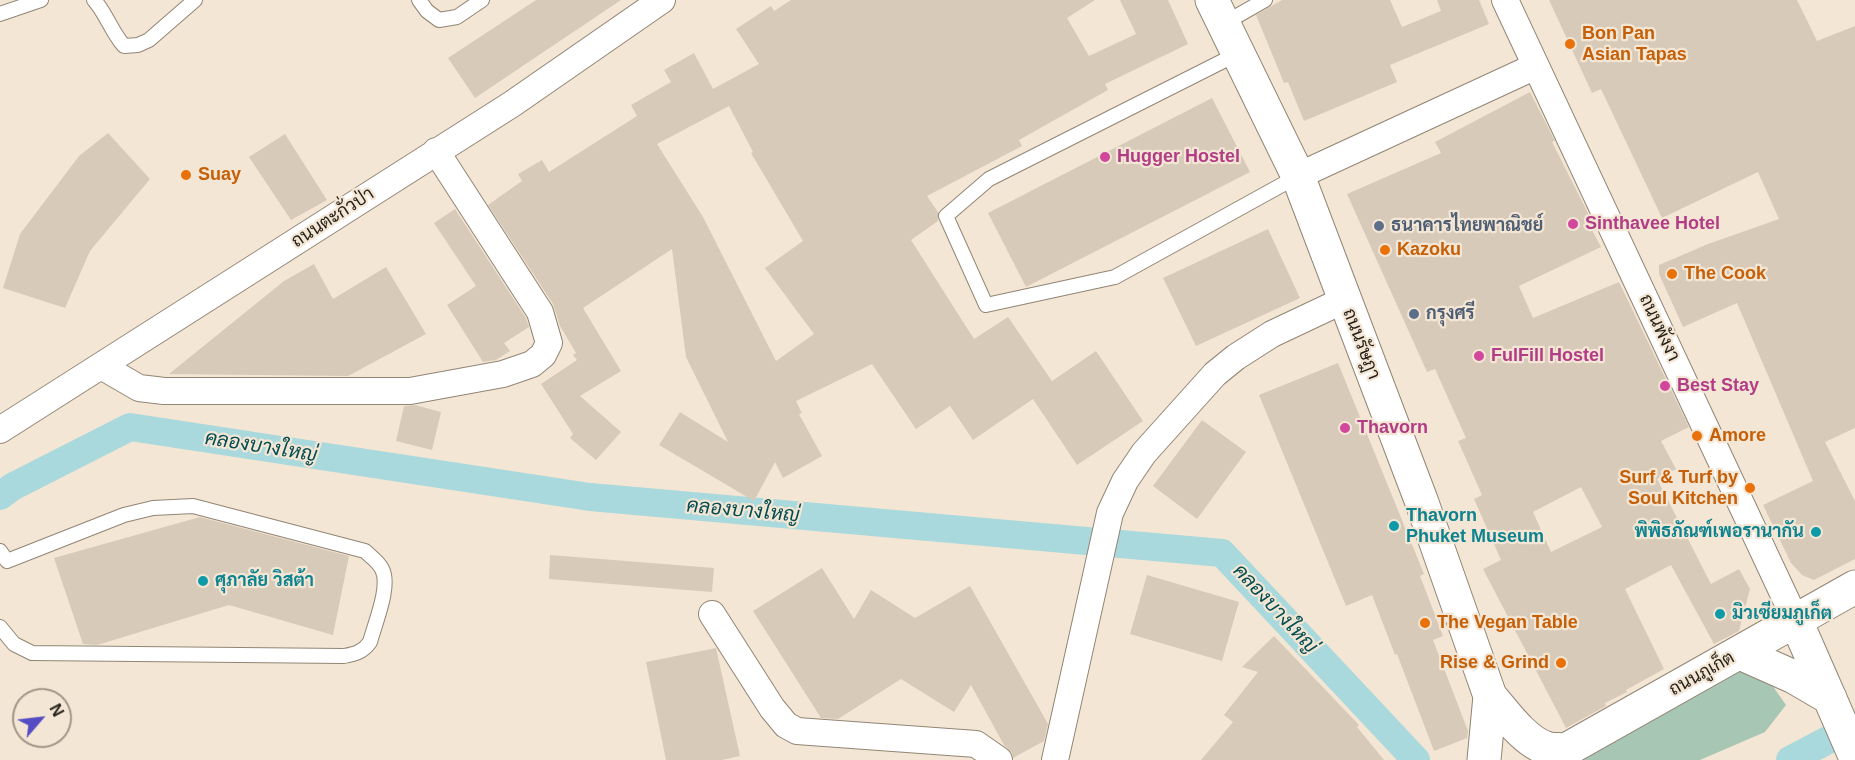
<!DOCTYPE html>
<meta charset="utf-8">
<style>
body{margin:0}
#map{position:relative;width:1855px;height:760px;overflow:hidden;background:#f4e6d4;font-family:Arial,sans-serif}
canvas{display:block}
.north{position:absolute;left:12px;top:688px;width:60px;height:60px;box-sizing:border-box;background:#f4e6d4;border:2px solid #a19689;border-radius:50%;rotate:62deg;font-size:16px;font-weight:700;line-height:24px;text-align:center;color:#241f18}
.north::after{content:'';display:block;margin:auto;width:21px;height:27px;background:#564dc4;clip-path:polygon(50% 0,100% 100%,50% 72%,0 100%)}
</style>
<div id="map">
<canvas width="1855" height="760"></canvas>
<div class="north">N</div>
</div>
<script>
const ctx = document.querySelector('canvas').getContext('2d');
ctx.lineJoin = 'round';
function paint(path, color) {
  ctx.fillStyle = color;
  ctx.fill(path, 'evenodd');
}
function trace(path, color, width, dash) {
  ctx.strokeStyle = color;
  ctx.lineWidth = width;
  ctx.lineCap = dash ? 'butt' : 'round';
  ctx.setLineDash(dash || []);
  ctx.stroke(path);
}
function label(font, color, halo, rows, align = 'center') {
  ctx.font = font + ' Arial,Sarabun,sans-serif';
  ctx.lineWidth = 4.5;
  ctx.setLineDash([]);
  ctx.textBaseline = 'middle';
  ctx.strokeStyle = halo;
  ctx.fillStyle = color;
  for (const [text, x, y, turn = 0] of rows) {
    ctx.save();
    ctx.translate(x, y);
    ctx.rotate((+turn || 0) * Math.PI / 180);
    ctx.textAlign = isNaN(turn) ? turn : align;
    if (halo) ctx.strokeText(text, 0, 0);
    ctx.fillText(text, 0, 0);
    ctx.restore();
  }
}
const green = new Path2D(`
 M1749 667 1763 672 1786 705 1765 732 1700 760H1565L1726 672Z`);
const canal = new Path2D(`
 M0 496 12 487 130 427 590 497 1222 553 1416 760
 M1790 760 1855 726`);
const building = new Path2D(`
 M536 0H621L475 98 448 58Z
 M791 0H1095L1067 18 1089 56 1136 34 1120 0H1168L1188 44 1105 84 1108 90 1019 140 1022 146 927 196 938 212V221L911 240 974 339 1008 317 1052 381 1096 351 1143 421 1077 465 1033 399 973 440 950 406 916 429 872 364 796 401 802 413 799 414 822 456 783 478 775 462 754 501 659 445 680 412 728 442 686 357 672 249 583 308 621 371 580 396 621 432 596 460 570 438 573 434 541 384 577 360 573 355 576 353 560 326 553 304 488 205 522 181 518 174 542 160 549 172 637 116 631 105 671 82 664 70 694 53 713 89 759 64 736 29 771 6 774 11ZM729 106 753 152 751 153 803 241 765 268 814 334 776 361 703 217 657 144Z
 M1282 0H1390L1402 27 1441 11 1437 0H1479L1489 24 1390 65 1397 82 1304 121 1288 82 1284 83 1256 15Z
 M1549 0H1797L1817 41 1855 26V428L1825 442 1855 501V559L1814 580 1802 575 1791 563 1763 505 1813 481 1737 303 1683 327 1659 274V265L1708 244 1779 219 1758 172 1662 218 1601 89 1592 93Z
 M1530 92 1555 141 1552 142 1589 215 1585 217 1601 247 1519 286 1533 318 1619 282 1689 427 1661 441 1676 469 1657 479 1711 584 1739 569 1750 589 1739 631 1714 644 1671 565 1625 589 1664 669 1626 690 1627 692 1605 703 1606 706 1566 728 1483 569 1501 560 1474 499 1482 495 1458 441 1466 438 1435 369 1427 372 1347 194 1441 153 1435 142ZM1581 487 1602 527 1551 552 1533 512Z
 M1212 98 1250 172 1026 287 988 213Z
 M108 133 150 179 90 251 65 308 3 288 20 234 79 156Z
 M285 134 327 200 291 220 249 157Z
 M455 209 526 318 529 327 504 343 510 351 496 360 483 362 447 305 476 286 434 223Z
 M1268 229 1300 298 1196 346 1163 278Z
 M314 264 333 299 386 267 426 334 348 376 169 374 284 281Z
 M1338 363 1424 574 1420 576 1443 636 1433 640 1468 731 1467 738 1434 751 1397 654 1395 655 1372 595 1346 606 1259 395Z
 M415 405 441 412 432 450 396 441 404 406Z
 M1202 420 1246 452 1197 519 1153 486Z
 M200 517 349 556 333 635 229 605 97 645 83 644 54 558Z
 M550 555 714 568 712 592 549 579Z
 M822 568 854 619 871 590 915 618 970 586 1048 724 1044 741 1013 758 1012 753 1004 745 971 685 954 712 901 679 838 719 821 718 753 611Z
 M1147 575 1239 602 1222 661 1130 634Z
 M1274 636 1359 725 1357 727 1384 760H1201L1233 722 1224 715 1258 672 1242 667Z
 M716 648 740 756 722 760H666L646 662Z`);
const lane = new Path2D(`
 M94 0C106 13 111 31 124 46L138 45 149 40 195 0
 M419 0 427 11 439 20 457 17 482 0
 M0 14 41 0
 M1223 24 1265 0
 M1237 54 989 179 946 216 986 305 1115 277 1298 176
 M0 551 7 561 124 515 153 508 193 506 365 551C371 557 378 561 382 569 391 586 375 623 370 642 363 652 355 654 344 656L32 653 14 644 0 627`);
const street = new Path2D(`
 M1505 0 1796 621
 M1298 176 1536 66
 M101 366 139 388 164 391H410L503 374 532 364 543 355 549 343 540 312 436 151
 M0 430 512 104 662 0
 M712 614 772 708 786 725 797 731 976 744 999 760
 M1055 760 1110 513 1125 481 1144 453 1215 374 1236 357 1272 334 1344 300`);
const secondary = new Path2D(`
 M1212 0 1298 176 1421 500 1490 696
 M1796 621 1855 756
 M1740 653 1794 677 1830 698`);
const primary = new Path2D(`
 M1490 696C1504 712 1524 741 1546 748 1551 750 1559 749 1565 750
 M1484 760 1490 696
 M1548 760 1855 587`);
const markers = [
 [1570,44,6,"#e8710a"],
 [1105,157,6,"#d1479c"],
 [186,175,6,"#e8710a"],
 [1573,224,6,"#d1479c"],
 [1379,226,6,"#5c6f8a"],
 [1385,250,6,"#e8710a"],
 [1672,274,6,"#e8710a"],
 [1414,314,6,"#5c6f8a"],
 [1479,356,6,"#d1479c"],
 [1665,386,6,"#d1479c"],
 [1345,428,6,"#d1479c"],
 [1697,436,6,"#e8710a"],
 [1750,488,6,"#e8710a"],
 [1394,526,6,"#0f9aa8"],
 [1816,532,6,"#0f9aa8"],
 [203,581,6,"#0f9aa8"],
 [1720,614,6,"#0f9aa8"],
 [1425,623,6,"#e8710a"],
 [1561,663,6,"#e8710a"]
];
const foodNames = [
 ["Bon Pan",1582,34],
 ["Asian Tapas",1582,55],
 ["Suay",198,175],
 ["Kazoku",1397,250],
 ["The Cook",1684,274],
 ["Amore",1709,436],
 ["Surf & Turf by",1738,478,"right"],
 ["Soul Kitchen",1738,499,"right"],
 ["The Vegan Table",1437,623],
 ["Rise & Grind",1549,663,"right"]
];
const hotelNames = [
 ["Hugger Hostel",1117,157],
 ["Sinthavee Hotel",1585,224],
 ["FulFill Hostel",1491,356],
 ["Best Stay",1677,386],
 ["Thavorn",1357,428]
];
const streetNames = [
 ["ถนนตะกั่วป่า",333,218,-33],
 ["ถนนพังงา",1659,328,65],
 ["ถนนรัษฎา",1361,344,69],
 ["ถนนภูเก็ต",1702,674,-29]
];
const serviceNames = [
 ["ธนาคารไทยพาณิชย์",1391,226],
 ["กรุงศรี",1426,314]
];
const cultureNames = [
 ["Thavorn",1406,516],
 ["Phuket Museum",1406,537],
 ["พิพิธภัณฑ์เพอรานากัน",1804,532,"right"],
 ["ศุภาลัย วิสต้า",215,581],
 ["มิวเซียมภูเก็ต",1732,614]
];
const waterNames = [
 ["คลองบางใหญ่",261,447,9],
 ["คลองบางใหญ่",743,511,5],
 ["คลองบางใหญ่",1275,609,47]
];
paint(green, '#a7c6b3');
trace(canal, '#a9d9dc', 28);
paint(building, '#d8cab9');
trace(lane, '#918575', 16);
trace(street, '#918575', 28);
trace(secondary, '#918575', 35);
trace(primary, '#918575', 35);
trace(lane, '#fff', 14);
trace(street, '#fff', 26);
trace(secondary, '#fff', 33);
trace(primary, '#fff', 33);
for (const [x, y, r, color] of markers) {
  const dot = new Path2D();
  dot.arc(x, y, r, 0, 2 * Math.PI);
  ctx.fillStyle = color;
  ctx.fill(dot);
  trace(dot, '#f4e6d4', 2);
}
label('bold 18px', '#c56008', '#f4e6d4', foodNames, 'left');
label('bold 18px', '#b23c85', '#f4e6d4', hotelNames, 'left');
label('18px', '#241f18', '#f4e6d4', streetNames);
label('bold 18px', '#4e5e75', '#f4e6d4', serviceNames, 'left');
label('bold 18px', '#0d838f', '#f4e6d4', cultureNames, 'left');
label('italic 20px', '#024d52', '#f4e6d4', waterNames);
</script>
